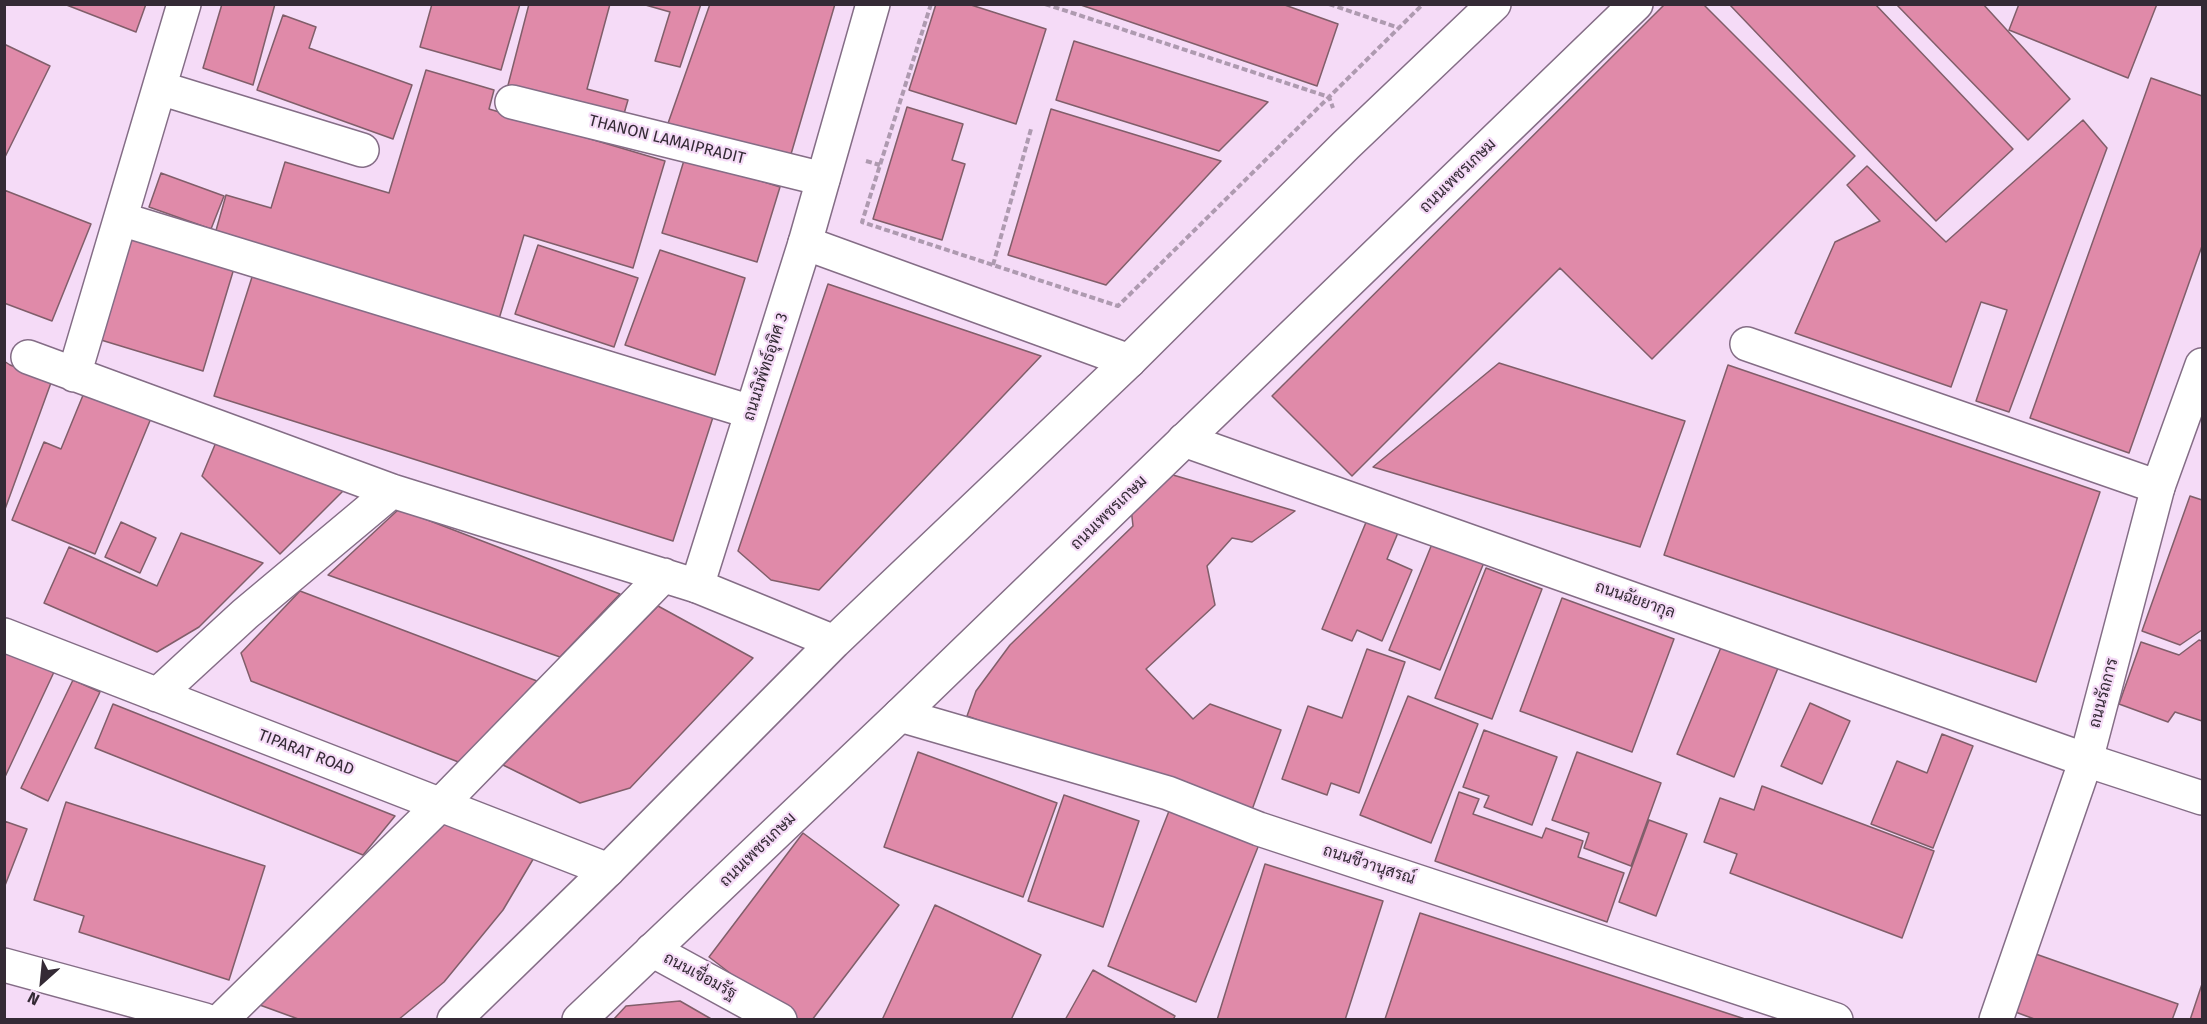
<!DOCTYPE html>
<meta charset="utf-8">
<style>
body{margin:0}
#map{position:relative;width:2207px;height:1024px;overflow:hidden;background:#f5dbf7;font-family:"Fira Sans",sans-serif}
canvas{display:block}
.frame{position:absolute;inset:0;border:6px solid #342a35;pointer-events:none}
.north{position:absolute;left:12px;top:952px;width:60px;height:60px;-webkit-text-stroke:4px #f5dbf7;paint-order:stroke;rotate:207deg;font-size:16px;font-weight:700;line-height:24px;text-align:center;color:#342a35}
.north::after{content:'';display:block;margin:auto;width:21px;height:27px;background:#342a35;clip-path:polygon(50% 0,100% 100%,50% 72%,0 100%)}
</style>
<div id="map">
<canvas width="2207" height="1024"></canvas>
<div class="frame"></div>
<div class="north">N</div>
</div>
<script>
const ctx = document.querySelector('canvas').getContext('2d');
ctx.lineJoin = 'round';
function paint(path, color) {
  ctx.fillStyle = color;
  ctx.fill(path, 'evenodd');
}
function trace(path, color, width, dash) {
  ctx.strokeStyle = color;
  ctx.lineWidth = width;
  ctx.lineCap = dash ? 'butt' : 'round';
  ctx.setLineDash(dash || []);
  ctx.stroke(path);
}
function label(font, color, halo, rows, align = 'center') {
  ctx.font = font + ' "Fira Sans",Sarabun,sans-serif';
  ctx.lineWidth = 4.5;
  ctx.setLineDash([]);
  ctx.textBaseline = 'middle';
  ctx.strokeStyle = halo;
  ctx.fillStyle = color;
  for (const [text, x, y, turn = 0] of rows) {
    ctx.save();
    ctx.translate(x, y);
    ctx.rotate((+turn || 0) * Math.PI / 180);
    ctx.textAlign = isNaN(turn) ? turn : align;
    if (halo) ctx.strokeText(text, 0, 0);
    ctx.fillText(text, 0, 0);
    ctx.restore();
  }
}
const building = new Path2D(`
 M64 4H146L136 32Z
 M222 4H275L253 85 203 68Z
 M432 4H520L501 70 420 47Z
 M529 4H610L587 89 628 100 621 124 506 93Z
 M642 4H701L680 67 655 61 670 12Z
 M710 4H835L789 161 666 129Z
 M936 4H968L1046 29 1016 124 909 90Z
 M1078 4H1282L1338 24 1317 86Z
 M1665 4H1703L1855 156 1652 359 1560 268 1352 476 1272 396Z
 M1729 4H1875L2013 149 1936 221Z
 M1896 4H1983L2070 99 2028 140Z
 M2019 4H2157L2128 78 2009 30Z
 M283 15 316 27 309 48 412 85 393 139 257 90Z
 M1074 41 1268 102 1219 151 1056 100Z
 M4 44 50 66 4 159Z
 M426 70 494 90 489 109 665 161 633 268 524 235 499 319 215 234 226 195 271 208 285 162 389 193Z
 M2151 78 2202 96V246L2129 453 2030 418Z
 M907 107 963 124 952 160 965 164 942 240 873 219Z
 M1051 109 1221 161 1106 285 1008 255Z
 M2083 120 2107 148 2009 412 1976 401 2007 310 1981 302 1951 387 1795 333 1835 242 1880 221 1847 185 1867 166 1946 242Z
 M685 157 780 187 757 262 662 233Z
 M161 173 224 196 211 229 149 207Z
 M4 190 91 224 52 321 4 303Z
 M133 235 235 265 203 371 101 340Z
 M538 245 638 278 614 347 515 314Z
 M660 250 745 278 715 375 625 345Z
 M253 274 715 411 673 541 214 396Z
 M828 284 1041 356 819 590 771 580 738 551Z
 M4 361 10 365 52 380 4 512Z
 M1499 363 1685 421 1640 547 1373 467Z
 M1728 365 2100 492 2036 682 1664 555Z
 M88 383 154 411 95 554 12 520 44 442 61 449Z
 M219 435 346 488 280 554 202 476Z
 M1173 475 1295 511 1252 542 1232 538 1207 566 1215 605 1146 669 1193 719 1210 704 1281 730 1249 818 967 716 976 691 1010 645 1133 526 1131 508Z
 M2190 496 2202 500V630L2180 645 2142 631Z
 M399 509 620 594 560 657 328 575Z
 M1369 515 1400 528 1387 559 1412 570 1382 641 1357 630 1352 641 1322 629Z
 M121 522 156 538 140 573 105 557Z
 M181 533 263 563 199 627 157 652 44 603 69 547 157 586Z
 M1434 539 1485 560 1440 670 1389 650Z
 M1486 568 1542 589 1492 719 1435 698Z
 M300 591 537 681 461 763 251 681 241 653Z
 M1562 598 1674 639 1632 752 1520 711Z
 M658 606 753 658 630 788 580 803 503 765Z
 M2199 640 2202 641V721L2175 712 2168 722 2119 704 2141 642 2179 655Z
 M1722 645 1778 668 1734 777 1677 754Z
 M4 649 54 672 4 779Z
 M1367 649 1405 662 1359 793 1331 783 1327 795 1282 779 1308 706 1342 718Z
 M73 680 100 692 48 801 21 788Z
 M1408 696 1478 724 1431 843 1360 815Z
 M1810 703 1850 721 1822 784 1781 766Z
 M113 704 395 816 363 855 95 748Z
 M1484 730 1557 757 1532 825 1484 807 1489 796 1463 787Z
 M1942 734 1973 746 1933 848 1871 824 1897 761 1927 773Z
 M918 752 1057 803 1023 897 884 847Z
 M1577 752 1661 783 1631 866 1584 848 1589 833 1552 820Z
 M1762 786 1934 851 1902 938 1730 873 1737 854 1704 842 1720 798 1754 810Z
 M1459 792 1479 799 1473 814 1542 838 1546 828 1583 841 1578 857 1624 873 1607 922 1435 861Z
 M1064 795 1139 821 1103 927 1028 901Z
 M66 802 265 866 229 980 79 932 84 916 34 900Z
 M1171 806 1260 842 1196 1002 1108 966Z
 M1649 820 1687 834 1656 916 1619 902Z
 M4 821 27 829 4 888Z
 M437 821 535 856 503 910 444 982 398 1020H301L257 1004Z
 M803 833 899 905 812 1020H791L709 957Z
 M1265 864 1383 901 1345 1020H1217Z
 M935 905 1041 955 1011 1020H882Z
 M1420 913 1748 1020H1387L1385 1019Z
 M2030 952 2178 1004 2172 1020H2037L2010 1010Z
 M1093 970 1175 1016 1173 1020H1065Z
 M2202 984V1020H2190Z
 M680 1001 713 1020H613L626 1006Z`);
const path = new Path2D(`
 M931 4 862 222 1118 306 1423 4
 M1045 4 1329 97 1333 108
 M1329 4 1399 28
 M866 161 880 165
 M993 265 1031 129`);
const street = new Path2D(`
 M160 88 362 150
 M512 102 823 179
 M121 219 751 412
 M805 243 1129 361
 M1747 344 2158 487
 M28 357 392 491 697 586
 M74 375 184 4
 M1184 440 2086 760 2202 798
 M4 635 608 870
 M157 695 245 614 392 491
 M900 715 1168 793 1259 829 1836 1020
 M652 950 780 1020
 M4 965 205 1020
 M221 1020 440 805 664 575`);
const secondary = new Path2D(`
 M834 642 697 586 805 243 873 4
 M454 1020 608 870 834 642 1129 361 1346 145 1494 4
 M579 1020 900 715 1636 4
 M1996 1020 2086 760 2158 487 2202 365`);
const streetNames = [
 ["THANON LAMAIPRADIT",667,140,14],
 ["ถนนเพชรเกษม",1458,176,-44],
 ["ถนนนิพัทธ์อุทิศ 3",766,367,-72],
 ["ถนนเพชรเกษม",1109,513,-44],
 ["ถนนฉัยยากุล",1635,600,19],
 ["ถนนรัถการ",2104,693,-75],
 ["TIPARAT ROAD",306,753,21],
 ["ถนนเพชรเกษม",758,850,-44],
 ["ถนนชีวานุสรณ์",1369,865,18],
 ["ถนนเชื่อมรัฐ",700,976,28]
];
paint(building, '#e08aa9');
trace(building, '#805e6a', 1.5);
trace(street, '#846d86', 36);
trace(secondary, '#846d86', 36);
trace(path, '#ae9ab0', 4, [6, 3]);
trace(street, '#fff', 33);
trace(secondary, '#fff', 33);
label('16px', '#342a35', '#f5dbf7', streetNames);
</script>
